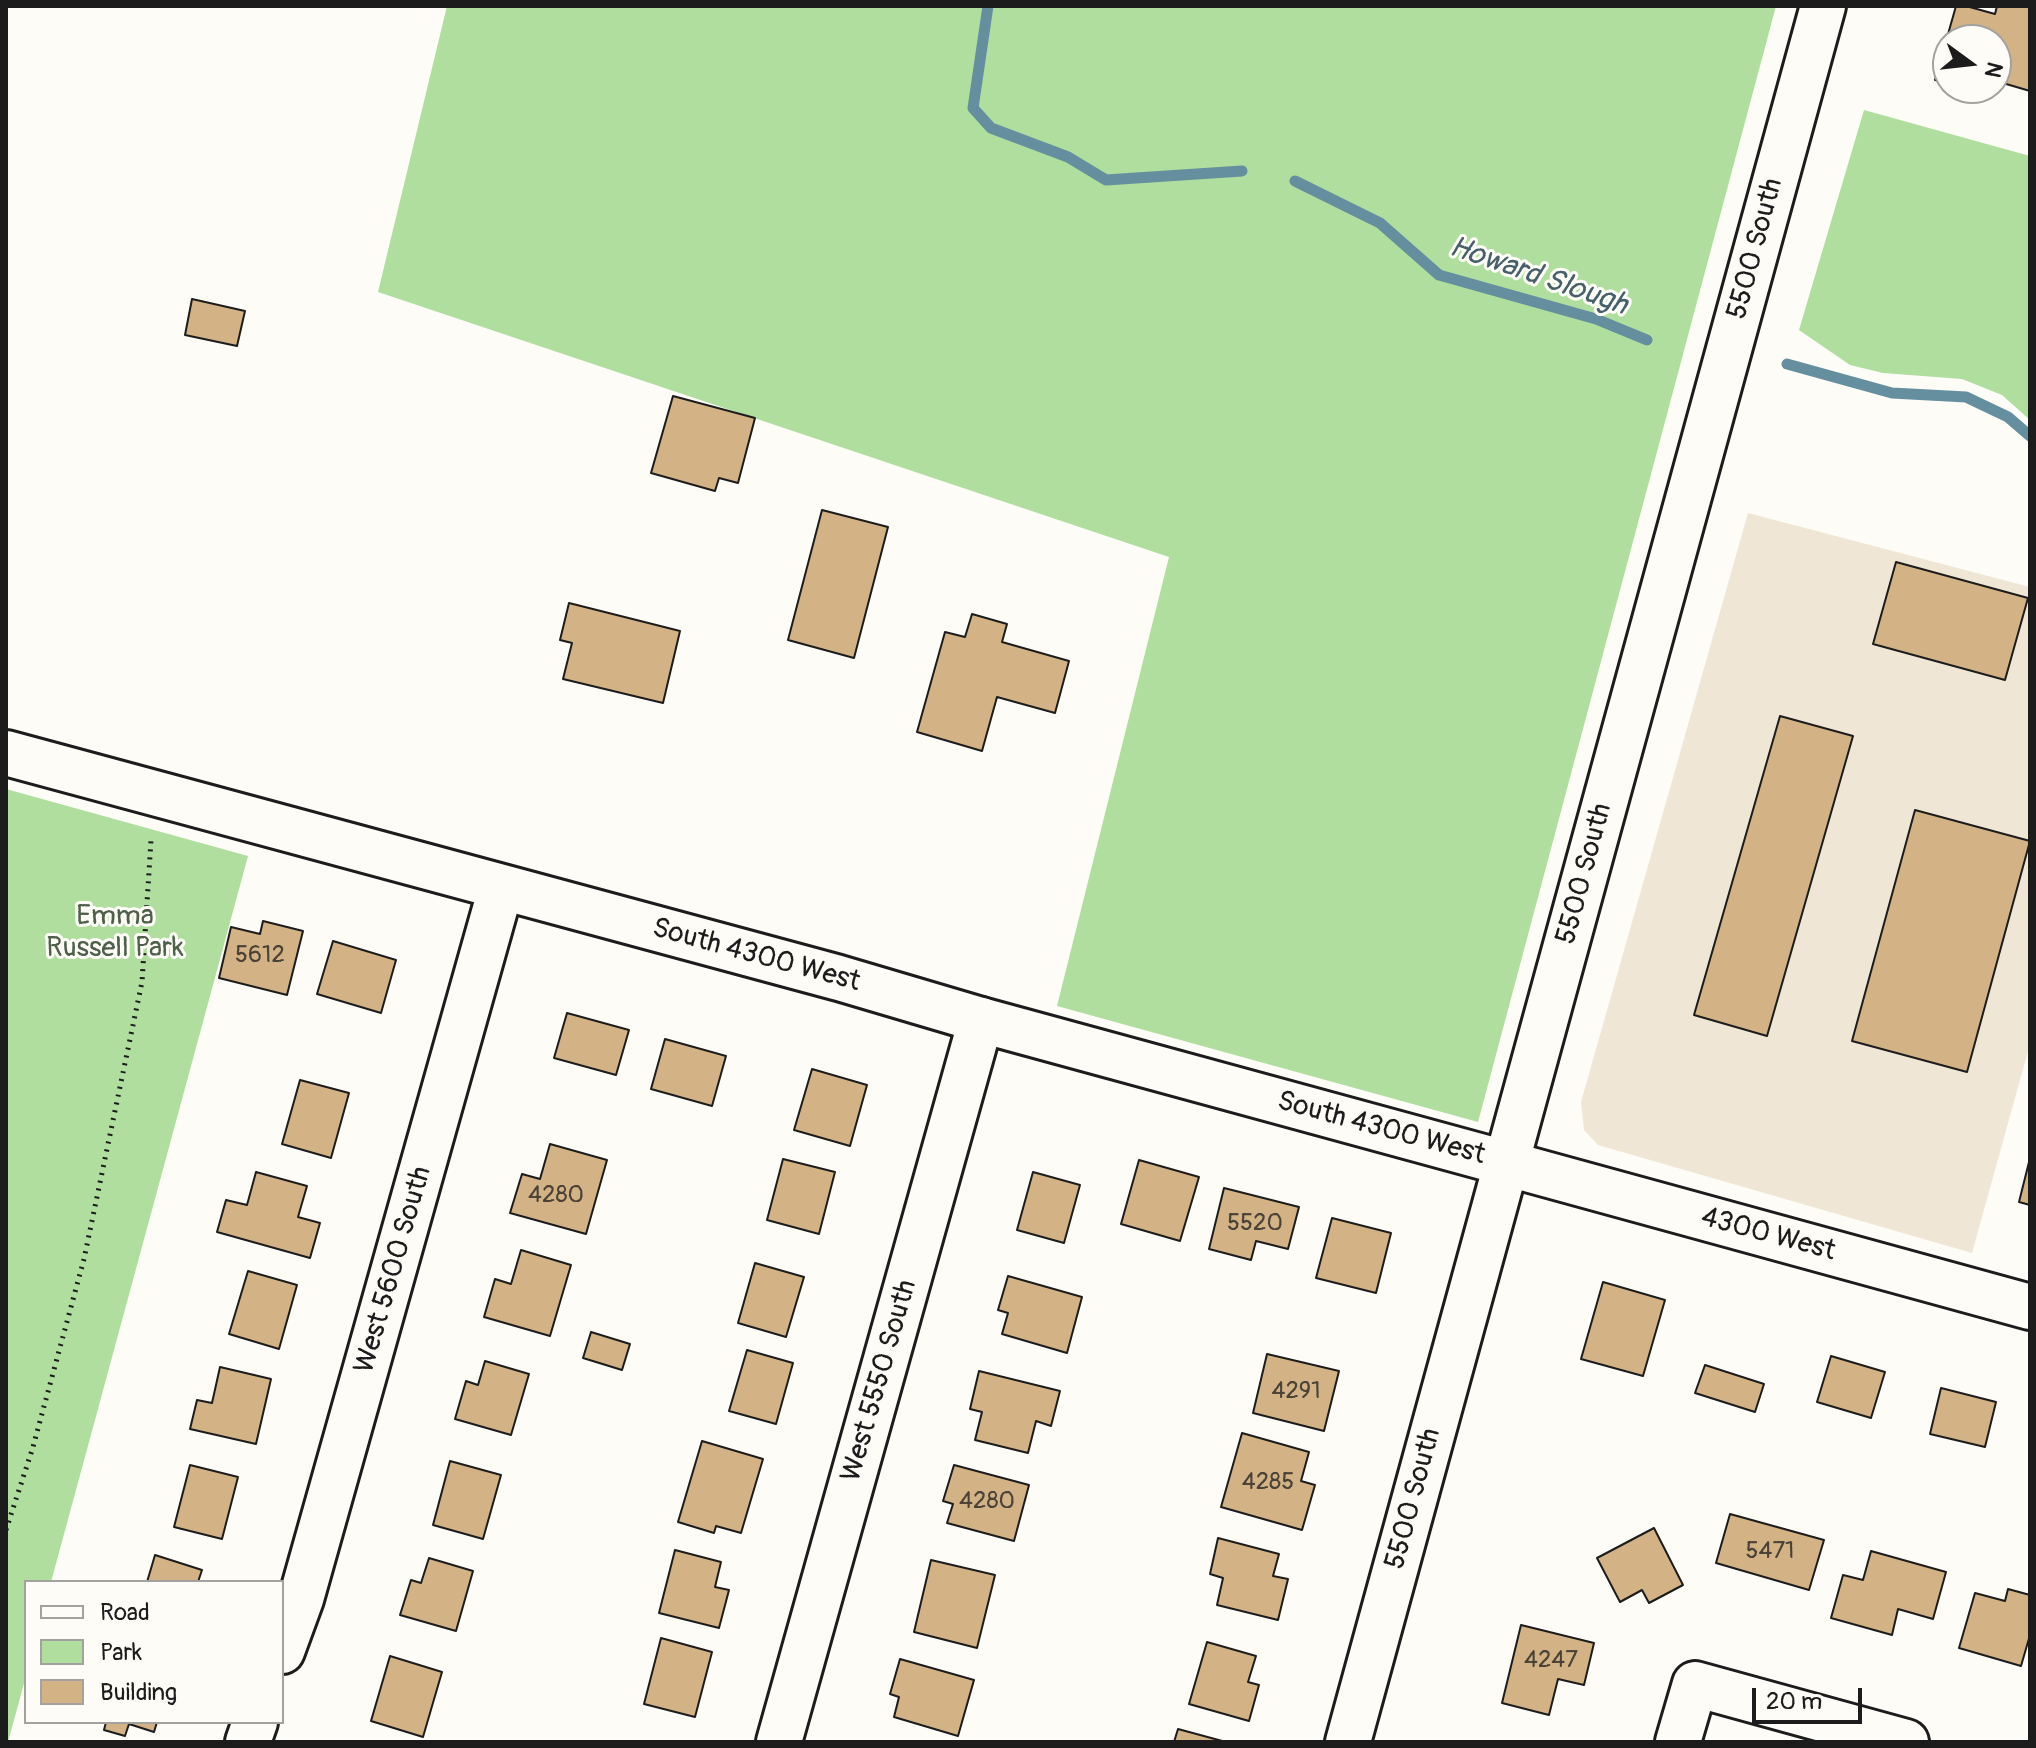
<!DOCTYPE html>
<style>
body{margin:0}
#map{position:relative;width:2036px;height:1748px;overflow:hidden;background:#fdfcf7;font-family:Pangolin,sans-serif}
canvas{display:block}
.frame{position:absolute;inset:0;border:8px solid #1c1c1c;pointer-events:none}
.legend{position:absolute;left:24px;top:1580px;width:260px;height:144px;box-sizing:border-box;background:#fdfcf7;border:2px solid #a3a29f;margin:0;padding:10px 14px;list-style:none;font-size:24px;color:#1c1c1c}
.legend li{display:flex;align-items:center;gap:16px;height:40px}
.legend b{width:40px;border:2px solid #a3a29f}
.north{position:absolute;left:1932px;top:24px;width:80px;height:80px;box-sizing:border-box;background:#fdfcf7;border:2px solid #a3a29f;border-radius:50%;rotate:105deg;font-size:22px;font-weight:700;line-height:32px;text-align:center;color:#1c1c1c}
.north::after{content:'';display:block;margin:auto;width:28px;height:36px;background:#1c1c1c;clip-path:polygon(50% 0,100% 100%,50% 72%,0 100%)}
.scale{position:absolute;left:1752px;top:1688px;width:110px;height:36px;box-sizing:border-box;border:4px solid #1c1c1c;border-top:0;padding-left:10px;font-size:24px;line-height:28px;white-space:nowrap;color:#1c1c1c;-webkit-text-stroke:6px #fdfcf7;paint-order:stroke}
</style>
<div id="map">
<canvas width="2036" height="1748"></canvas>
<div class="frame"></div>
<ul class="legend">
<li><b style="height:10px;background:#fdfcf7"></b>Road</li>
<li><b style="height:22px;background:#afde9e"></b>Park</li>
<li><b style="height:22px;background:#d3b286"></b>Building</li>
</ul>
<div class="north">N</div>
<div class="scale">20 m</div>
</div>
<script>
const ctx = document.querySelector('canvas').getContext('2d');
ctx.lineJoin = 'round';
function paint(path, color) {
  ctx.fillStyle = color;
  ctx.fill(path, 'evenodd');
}
function trace(path, color, width, dash) {
  ctx.strokeStyle = color;
  ctx.lineWidth = width;
  ctx.lineCap = dash ? 'butt' : 'round';
  ctx.setLineDash(dash || []);
  ctx.stroke(path);
}
function label(font, color, halo, rows, align = 'center') {
  ctx.font = font + ' Pangolin,sans-serif';
  ctx.lineWidth = 6;
  ctx.setLineDash([]);
  ctx.textBaseline = 'middle';
  ctx.strokeStyle = halo;
  ctx.fillStyle = color;
  for (const [text, x, y, turn = 0] of rows) {
    ctx.save();
    ctx.translate(x, y);
    ctx.rotate((+turn || 0) * Math.PI / 180);
    ctx.textAlign = isNaN(turn) ? turn : align;
    if (halo) ctx.strokeText(text, 0, 0);
    ctx.fillText(text, 0, 0);
    ctx.restore();
  }
}
const built = new Path2D(`
 M1748 513 2030 587V1044L1972 1253 1598 1145 1584 1130 1581 1102Z`);
const green = new Path2D(`
 M447 6H1776L1478 1122 1057 1006 1169 557 378 292Z
 M1864 110 2030 156V420L2002 395 1962 379 1883 373 1850 365 1799 330Z
 M6 789 248 856 51 1582H26V1676L8 1742H6Z`);
const stream = new Path2D(`
 M988 6 973 108 991 128 1068 157 1106 180 1242 171
 M1295 181 1380 223 1439 275 1596 319 1647 340
 M1787 364 1892 393 1966 397 2008 417 2030 436`);
const building = new Path2D(`
 M1956 6H1966L1995 14 1997 6 2030 7V91L1996 81V40H1948V83L1935 80Z
 M192 299 245 311 237 346 185 335Z
 M673 396 755 418 738 483 719 478 715 491 651 473Z
 M822 510 888 527 854 658 788 640Z
 M1896 562 2028 598 2005 680 1873 644Z
 M569 603 680 631 663 703 563 679 572 643 560 640Z
 M972 614 1007 624 1002 642 1069 661 1055 713 997 697 982 751 917 732 945 632 965 637Z
 M1780 716 1853 736 1767 1036 1694 1015Z
 M1915 810 2030 841 1967 1072 1852 1041Z
 M263 921 303 931 287 995 219 978 231 927 260 934Z
 M333 941 396 960 381 1013 317 994Z
 M567 1013 629 1030 616 1075 554 1058Z
 M665 1039 726 1056 712 1106 651 1089Z
 M812 1069 867 1085 850 1146 794 1130Z
 M300 1080 349 1093 331 1158 282 1144Z
 M550 1144 607 1160 586 1234 510 1213 522 1174 540 1179Z
 M2030 1158V1205L2019 1202Z
 M783 1159 835 1172 819 1234 767 1220Z
 M1139 1160 1199 1177 1180 1241 1121 1224Z
 M256 1172 307 1186 298 1217 320 1223 310 1258 217 1232 226 1200 247 1205Z
 M1033 1172 1080 1185 1064 1243 1017 1230Z
 M1224 1188 1299 1207 1288 1249 1256 1241 1251 1260 1209 1249Z
 M1332 1218 1391 1233 1376 1293 1316 1278Z
 M521 1250 571 1265 550 1336 484 1317 495 1279 511 1284Z
 M755 1263 804 1277 786 1337 738 1323Z
 M248 1271 297 1285 279 1349 229 1334Z
 M1008 1276 1082 1297 1067 1353 1002 1334 1008 1313 998 1310Z
 M1603 1282 1665 1300 1643 1376 1581 1359Z
 M591 1332 630 1344 622 1370 583 1358Z
 M747 1350 793 1363 776 1424 729 1411Z
 M1267 1354 1339 1371 1324 1431 1253 1413Z
 M1831 1356 1885 1372 1871 1418 1817 1402Z
 M485 1361 529 1374 511 1435 455 1419 466 1381 478 1385Z
 M1705 1365 1764 1384 1755 1412 1695 1393Z
 M220 1367 271 1379 256 1444 190 1429 197 1400 212 1403Z
 M979 1371 1060 1391 1051 1426 1036 1421 1028 1453 975 1440 982 1412 970 1409Z
 M1941 1388 1996 1402 1985 1447 1930 1434Z
 M1242 1433 1309 1452 1301 1481 1315 1485 1302 1530 1221 1507Z
 M702 1441 763 1459 741 1533 716 1526 714 1533 678 1522Z
 M450 1461 501 1475 483 1539 433 1525Z
 M190 1465 238 1477 222 1539 174 1527Z
 M954 1465 1029 1485 1014 1541 947 1523 953 1504 943 1501Z
 M1730 1514 1824 1540 1809 1590 1716 1563Z
 M1654 1528 1683 1585 1649 1603 1642 1590 1620 1602 1597 1558Z
 M1218 1538 1279 1554 1273 1576 1288 1579 1278 1620 1217 1605 1223 1578 1210 1574Z
 M675 1550 721 1562 715 1587 729 1590 719 1628 659 1613Z
 M1871 1551 1946 1572 1933 1619 1898 1609 1892 1635 1831 1618 1843 1575 1863 1580Z
 M155 1555 202 1570 198 1582H147Z
 M429 1558 473 1571 456 1631 400 1615 411 1580 421 1583Z
 M931 1560 995 1575 977 1648 914 1632Z
 M2008 1589 2030 1595V1635L2021 1666 1959 1648 1975 1593 2005 1601Z
 M1521 1625 1594 1643 1584 1685 1558 1679 1549 1715 1502 1703Z
 M661 1638 712 1652 695 1717 644 1704Z
 M1207 1642 1256 1656 1248 1682 1259 1685 1249 1721 1189 1704Z
 M390 1656 442 1672 423 1737 371 1721Z
 M900 1659 974 1680 958 1736 894 1717 899 1697 890 1694Z
 M106 1722H157L154 1732 129 1724 125 1736 104 1730Z
 M1178 1729 1226 1742H1174Z`);
const path = new Path2D(`
 M6 1530 33 1447 84 1259 142 982 151 840`);
const minor = new Path2D(`
 M1505 1163 2030 1307
 M282 1651 301 1599 501 888
 M248 1742 255 1722
 M779 1742 981 1020
 M1678 1742 1695 1684 1906 1742`);
const major = new Path2D(`
 M6 753 839 978 981 1020 1505 1163
 M1348 1742 1823 6`);
const numberNames = [
 ["5612",260,956],
 ["4280",556,1196],
 ["5520",1255,1224],
 ["4291",1296,1392],
 ["4285",1268,1483],
 ["4280",987,1502],
 ["5471",1770,1552],
 ["4247",1551,1661]
];
const streetNames = [
 ["5500 South",1756,249,-75],
 ["5500 South",1585,874,-75],
 ["South 4300 West",756,956,15],
 ["South 4300 West",1381,1129,15],
 ["4300 West",1768,1235,15],
 ["West 5600 South",394,1270,-74],
 ["West 5550 South",880,1381,-74],
 ["5500 South",1414,1499,-75]
];
const parkNames = [
 ["Emma",115,917],
 ["Russell Park",115,949]
];
const waterNames = [
 ["Howard Slough",1538,277,19]
];
paint(built, '#f0e6d5');
paint(green, '#afde9e');
trace(stream, '#658f9f', 11);
paint(building, '#d3b286');
trace(building, '#1c1c1c', 2);
trace(minor, '#1c1c1c', 50);
trace(major, '#1c1c1c', 50);
trace(path, '#1c1c1c', 5, [2, 6]);
trace(minor, '#fdfcf7', 44);
trace(major, '#fdfcf7', 44);
label('24px', '#4a4236', null, numberNames);
label('28px', '#1c1c1c', '#fdfcf7', streetNames);
label('28px', '#4f604a', '#fdfcf7', parkNames);
label('italic 30px', '#465f69', '#fdfcf7', waterNames);
</script>
